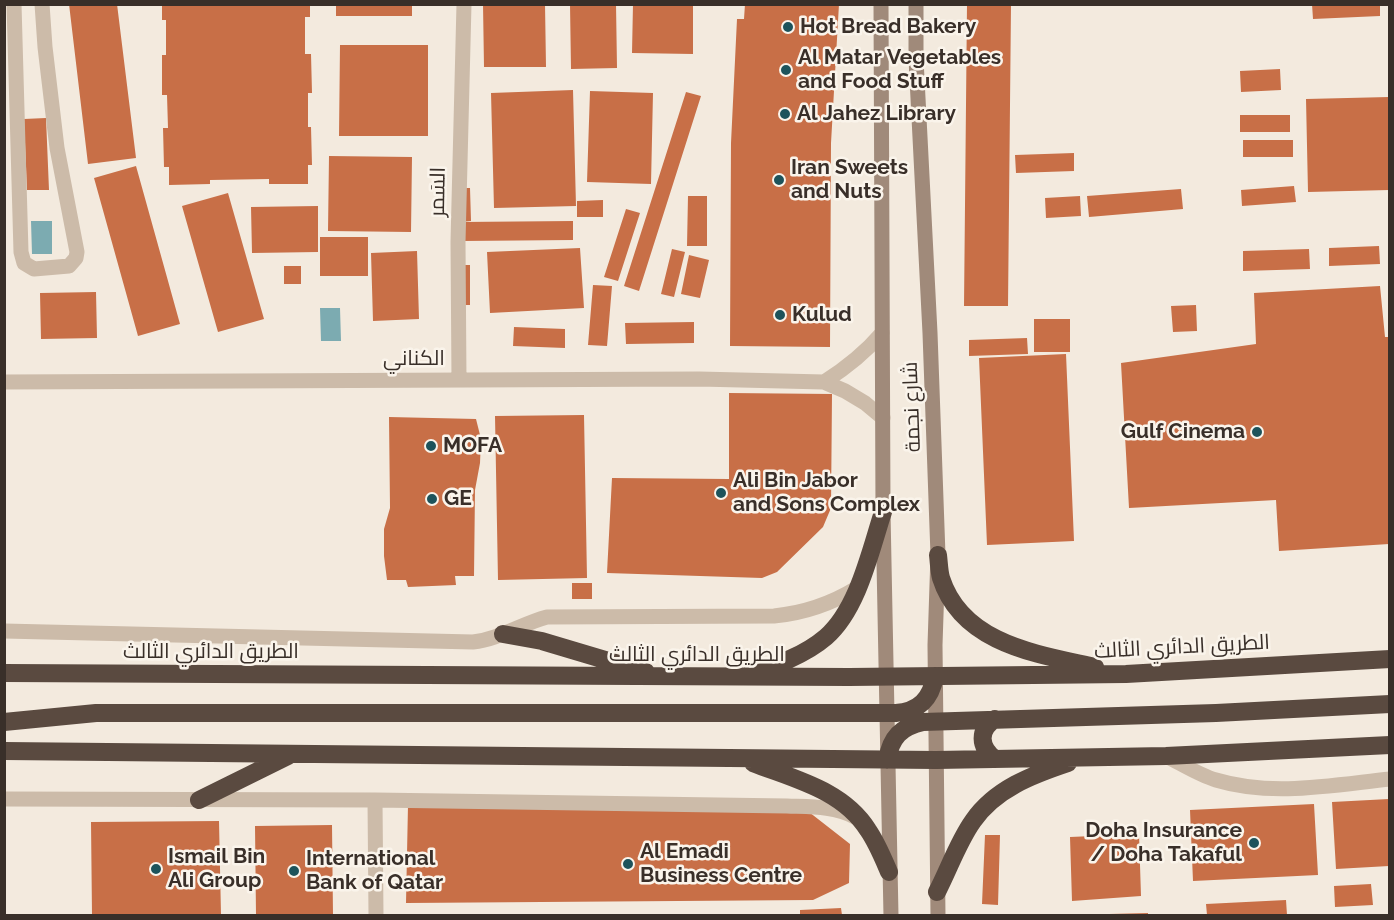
<!DOCTYPE html>
<meta charset="utf-8">
<style>
body{margin:0}
#map{position:relative;width:1394px;height:920px;overflow:hidden;background:#f3eade;font-family:Raleway,sans-serif}
canvas{display:block}
.frame{position:absolute;inset:0;border:6px solid #392f29;pointer-events:none}
</style>
<div id="map">
<canvas width="1394" height="920"></canvas>
<div class="frame"></div>
</div>
<script>
const ctx = document.querySelector('canvas').getContext('2d');
ctx.lineJoin = 'round';
function paint(path, color) {
  ctx.fillStyle = color;
  ctx.fill(path, 'evenodd');
}
function trace(path, color, width, dash) {
  ctx.strokeStyle = color;
  ctx.lineWidth = width;
  ctx.lineCap = dash ? 'butt' : 'round';
  ctx.setLineDash(dash || []);
  ctx.stroke(path);
}
function label(font, color, halo, rows, align = 'center') {
  ctx.font = font + ' Raleway,Cairo,sans-serif';
  ctx.lineWidth = 5;
  ctx.setLineDash([]);
  ctx.textBaseline = 'middle';
  ctx.strokeStyle = halo;
  ctx.fillStyle = color;
  for (const [text, x, y, turn = 0] of rows) {
    ctx.save();
    ctx.translate(x, y);
    ctx.rotate((+turn || 0) * Math.PI / 180);
    ctx.textAlign = isNaN(turn) ? turn : align;
    if (halo) ctx.strokeText(text, 0, 0);
    ctx.fillText(text, 0, 0);
    ctx.restore();
  }
}
const water = new Path2D(`
 M31 221H52V254H32Z
 M320 308H340L341 341H321Z`);
const building = new Path2D(`
 M69 4H117L136 158 88 164Z
 M162 4H310V17H305V54H311L312 93H308V127H311L312 165H308V184H269V179L210 180V184L169 185V167H164L163 128H168L167 95H162V55H166V20H162Z
 M336 4H412V16H336Z
 M483 4H545L546 67H484Z
 M570 4H616L617 68 571 69Z
 M633 4H693V54L632 53Z
 M745 4H839L831 143 830 347 730 346 731 143 737 19H744Z
 M967 4H1011L1008 306H964Z
 M1312 4H1380V16L1313 19Z
 M340 45H428V136H339Z
 M1280 69 1281 90 1241 92 1240 71Z
 M573 90 576 206 494 208 491 93Z
 M590 91 653 93 651 184 587 182Z
 M686 92 701 96 639 291 624 286Z
 M1389 97V190L1308 192 1306 99Z
 M1240 115H1290V132H1240Z
 M46 118 49 190H27L24 119Z
 M1243 140H1293V157H1243Z
 M1074 153V171L1016 173 1015 155Z
 M329 156 412 157 411 232 328 231Z
 M136 166 180 324 138 336 94 178Z
 M1294 186 1296 202 1242 206 1241 190Z
 M459 188H470L471 221 460 222Z
 M1181 189 1183 209 1089 217 1087 196Z
 M228 193 264 319 218 332 182 206Z
 M688 196H707V246H687Z
 M1080 196 1081 216 1046 218 1045 198Z
 M603 200V217H577V201Z
 M318 206V252L252 253 251 207Z
 M626 209 640 213 618 281 604 277Z
 M573 221V240L462 241V222Z
 M320 237H368V276H320Z
 M1379 246 1380 264 1329 266V248Z
 M580 248 584 308 490 313 487 252Z
 M672 249 685 252 674 297 661 294Z
 M1309 249 1310 269 1243 271V251Z
 M417 251 419 319 373 321 371 253Z
 M689 255 709 260 700 298 681 294Z
 M460 265H470V305H460Z
 M284 266H301V284H284Z
 M593 285 612 286 607 346 588 345Z
 M1380 286 1385 337H1389V544L1279 551 1276 500 1129 508 1121 363 1256 344 1254 293Z
 M96 292 97 338 41 339 40 293Z
 M1196 305 1197 331 1173 332 1171 306Z
 M1034 319H1070V352H1034Z
 M694 322V343L626 344 625 323Z
 M514 327 565 329V348L513 346Z
 M1027 338 1028 354 969 356V340Z
 M1066 354 1074 541 987 545 979 358Z
 M729 393 832 394 831 508 823 527 777 572 762 578 607 573 612 478 729 479Z
 M584 415 587 578 498 580 495 416Z
 M389 417 476 419 481 439 480 463 475 490 474 576H455L456 585 408 587 406 580H387L384 556V529L390 508Z
 M572 583H592V599H572Z
 M1389 799V866L1336 869 1332 802Z
 M1314 804 1318 875 1193 881 1190 810Z
 M408 805 809 812 850 844 849 883 813 900 406 903Z
 M219 821 221 915H92L91 822Z
 M332 825 333 915H256L255 826Z
 M1139 834 1141 896 1072 901 1070 837Z
 M985 835H1000L998 905 982 904Z
 M1371 884 1373 905 1335 907 1334 886Z
 M1286 900 1287 915H1207L1206 904Z
 M841 908 842 915H800V910Z
 M1148 913V915H1109V914Z`);
const street = new Path2D(`
 M14 4 21 252 24 263 34 269 69 266 76 258 77 252 57 148 45 47 42 4
 M459 380 458 242 464 4
 M4 382 699 379 824 382 845 391 865 403 883 418
 M824 382C846 368 865 353 882 333
 M4 631 473 642C499 639 521 624 547 617L774 616C805 613 831 604 857 588
 M1166 756C1182 764 1199 775 1216 780 1272 797 1333 785 1390 779
 M4 799 375 800 787 806C810 807 834 806 855 817
 M375 800 376 916`);
const secondary = new Path2D(`
 M881 4 883 512 891 916
 M916 4V59L930 333 938 555 935 645 938 916`);
const highway = new Path2D(`
 M938 555C939 563 939 571 941 578 962 644 1037 654 1095 667
 M503 634 542 641 646 672
 M4 673 849 677 1126 674 1390 659
 M751 673C777 665 805 655 826 637 858 609 870 552 883 512
 M995 719C978 730 979 747 995 759
 M4 722 96 713H896C919 711 931 699 935 676
 M4 751 936 760 1166 756 1390 745
 M887 760C891 737 901 727 923 722L1216 713 1390 704
 M753 763C794 779 843 790 868 830 877 843 883 858 889 872
 M199 800 288 756
 M937 892C949 869 958 842 973 821 995 789 1032 775 1068 763`);
const markers = [
 [788,27,6,"#1d535b"],
 [786,70,6,"#1d535b"],
 [785,114,6,"#1d535b"],
 [779,180,6,"#1d535b"],
 [780,315,6,"#1d535b"],
 [1257,432,6,"#1d535b"],
 [431,446,6,"#1d535b"],
 [721,493,6,"#1d535b"],
 [432,499,6,"#1d535b"],
 [1254,843,6,"#1d535b"],
 [628,864,6,"#1d535b"],
 [156,869,6,"#1d535b"],
 [294,871,6,"#1d535b"]
];
const poiNames = [
 ["Hot Bread Bakery",800,27],
 ["Al Matar Vegetables",798,58],
 ["and Food Stuff",798,82],
 ["Al Jahez Library",797,114],
 ["Iran Sweets",791,168],
 ["and Nuts",791,192],
 ["Kulud",792,315],
 ["Gulf Cinema",1245,432,"right"],
 ["MOFA",443,446],
 ["Ali Bin Jabor",733,481],
 ["and Sons Complex",733,505],
 ["GE",444,499],
 ["Doha Insurance",1242,831,"right"],
 ["/ Doha Takaful",1242,855,"right"],
 ["Al Emadi",640,852],
 ["Business Centre",640,876],
 ["Ismail Bin",168,857],
 ["Ali Group",168,881],
 ["International",306,859],
 ["Bank of Qatar",306,883]
];
const streetNames = [
 ["السَمر",438,192,-89],
 ["الكناني",414,359],
 ["شارع نجمة",912,407,-92],
 ["الطريق الدائري الثالث",1182,647,-3],
 ["الطريق الدائري الثالث",211,652],
 ["الطريق الدائري الثالث",697,655]
];
paint(water, '#7cabb1');
paint(building, '#c86f47');
trace(street, '#ccbba9', 15);
trace(secondary, '#a08a7a', 15);
trace(highway, '#5a4a40', 18);
for (const [x, y, r, color] of markers) {
  const dot = new Path2D();
  dot.arc(x, y, r, 0, 2 * Math.PI);
  ctx.fillStyle = color;
  ctx.fill(dot);
  trace(dot, '#faf4eb', 2);
}
label('bold 21px', '#392f29', '#faf4eb', poiNames, 'left');
label('21px', '#392f29', '#faf4eb', streetNames);
</script>
